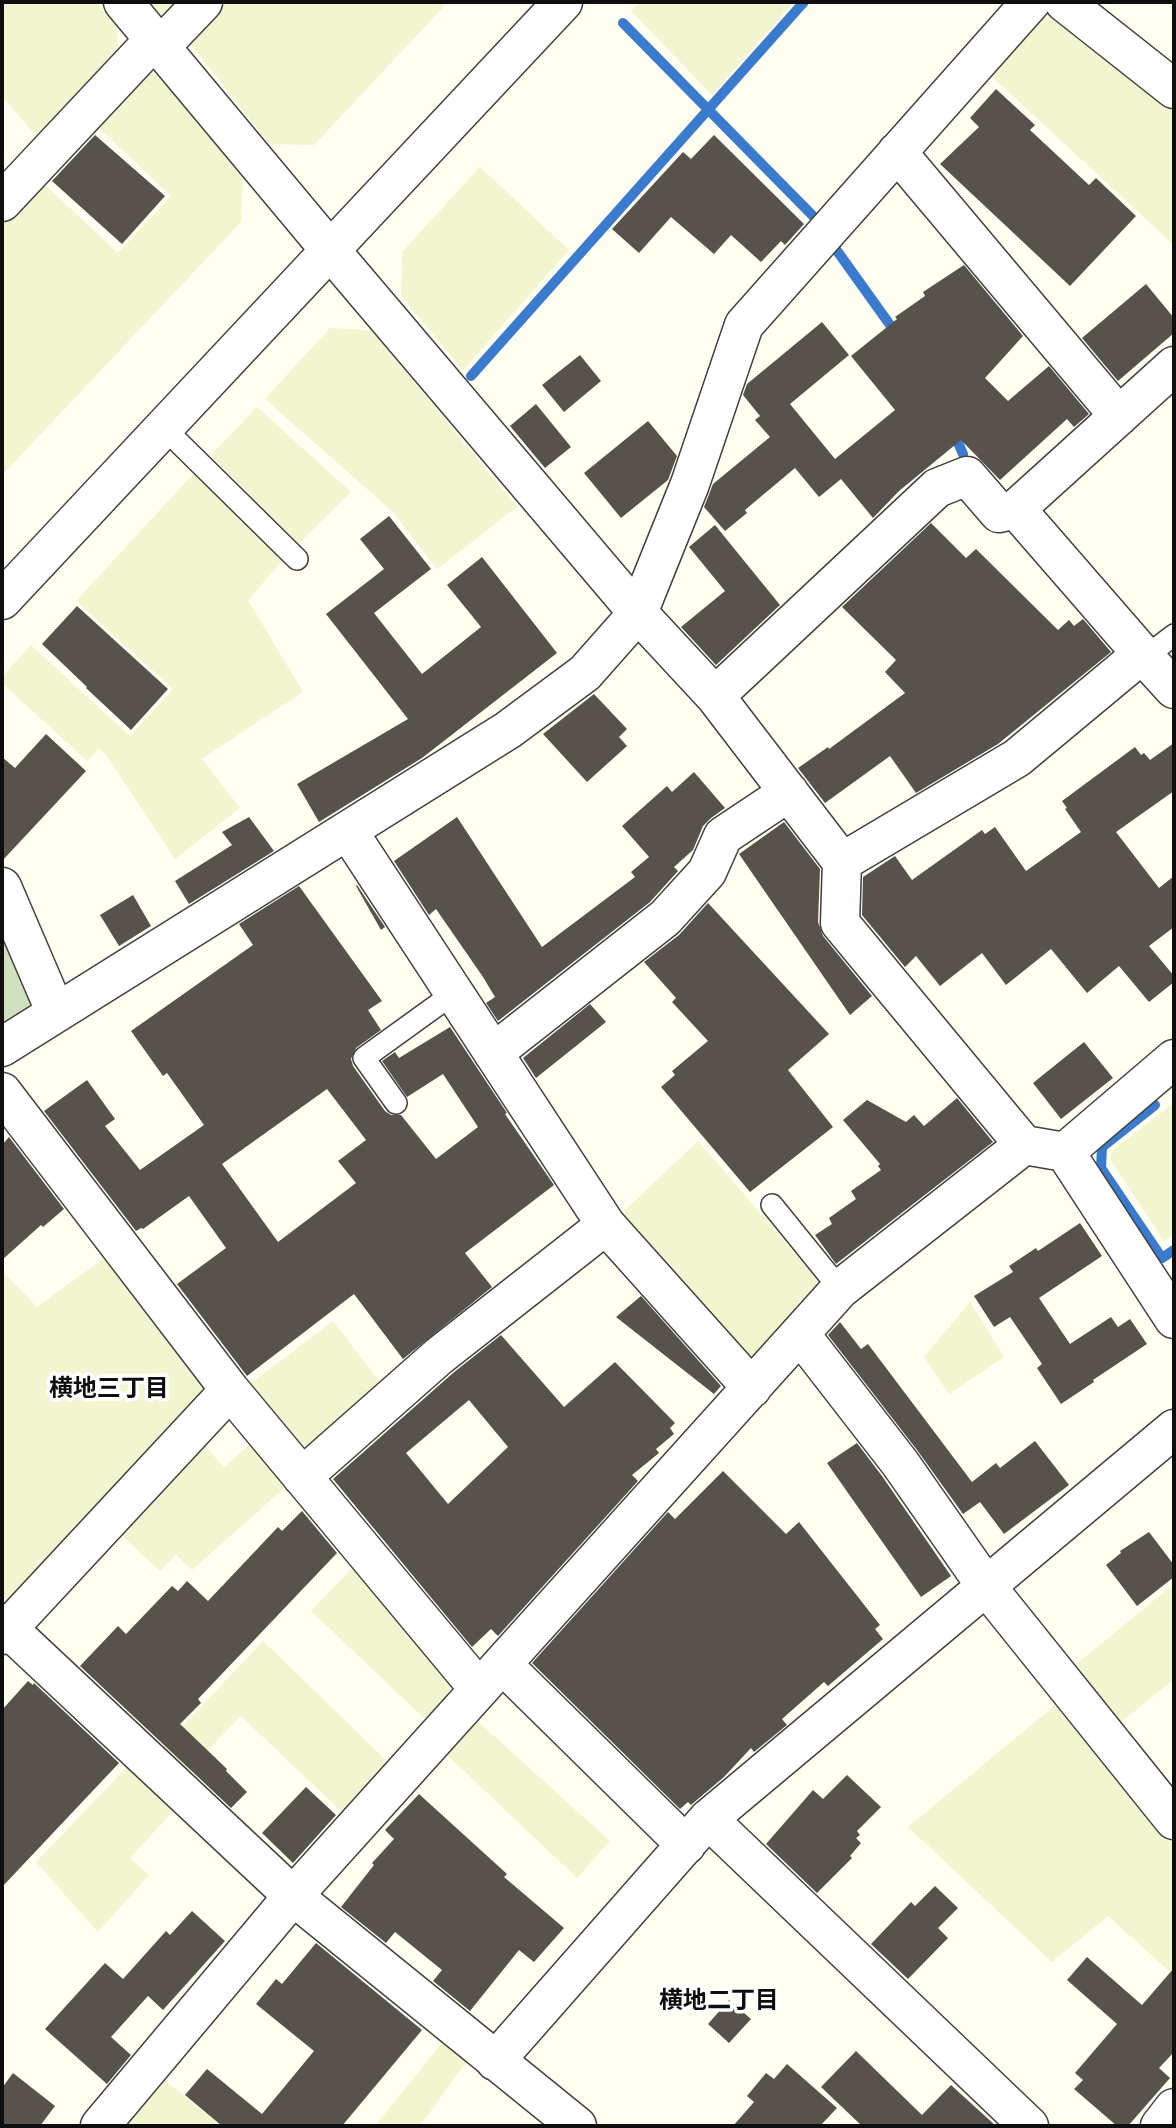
<!DOCTYPE html>
<meta charset="utf-8">
<style>
body{margin:0}
#map{position:relative;width:1176px;height:2128px;overflow:hidden;background:#fffef0;font-family:"Roboto Serif",serif}
canvas{display:block}
.frame{position:absolute;inset:0;border:4px solid #0e0e0e;pointer-events:none}
</style>
<div id="map">
<canvas width="1176" height="2128"></canvas>
<div class="frame"></div>
</div>
<script>
const ctx = document.querySelector('canvas').getContext('2d');
ctx.lineJoin = 'round';
function paint(path, color) {
  ctx.fillStyle = color;
  ctx.fill(path, 'evenodd');
}
function trace(path, color, width, dash) {
  ctx.strokeStyle = color;
  ctx.lineWidth = width;
  ctx.lineCap = dash ? 'butt' : 'round';
  ctx.setLineDash(dash || []);
  ctx.stroke(path);
}
function label(font, color, halo, rows, align = 'center') {
  ctx.font = font + ' "Roboto Serif","Noto Sans JP",serif';
  ctx.lineWidth = 7;
  ctx.setLineDash([]);
  ctx.textBaseline = 'middle';
  ctx.strokeStyle = halo;
  ctx.fillStyle = color;
  for (const [text, x, y, turn = 0] of rows) {
    ctx.save();
    ctx.translate(x, y);
    ctx.rotate((+turn || 0) * Math.PI / 180);
    ctx.textAlign = isNaN(turn) ? turn : align;
    if (halo) ctx.strokeText(text, 0, 0);
    ctx.fillText(text, 0, 0);
    ctx.restore();
  }
}
const farmland = new Path2D(`
 M2 2H96L117 26 118 55 40 140 2 96Z
 M149 2H185L175 12 159 14Z
 M217 2H448L314 145 269 144 189 42Z
 M640 2H794L712 95 631 11Z
 M1055 16 1174 111V245L990 75 1039 20Z
 M142 75H161L243 174 241 222 2 475V226L42 182 118 253 171 196 96 125Z
 M480 167 569 250 463 370 401 296 402 252Z
 M330 328 371 330 517 507 437 569 393 512 265 399Z
 M257 407 351 492 297 545 211 455Z
 M196 471 283 560 248 600 303 692 202 759 240 808 175 859 106 755 99 749 87 761 2 683V677L31 645 130 736 173 689 76 601Z
 M1174 1103V1234L1164 1241 1110 1159 1112 1151Z
 M698 1141 823 1286 750 1362 617 1218Z
 M107 1256 206 1380 203 1395 12 1599 2 1598V1271L37 1307Z
 M970 1302 1004 1357 949 1394 924 1357Z
 M333 1321 385 1389 300 1456 246 1387Z
 M253 1442 289 1484 192 1570 176 1555 160 1571 119 1533 203 1444 224 1467Z
 M355 1565 451 1675 450 1690 426 1720 311 1611Z
 M1174 1584V1679L1120 1723 1074 1666Z
 M263 1641 389 1763 344 1814 241 1716 184 1775 159 1751Z
 M1059 1702 1174 1845V1970L1171 1973 1108 1916 1052 1962 908 1827Z
 M473 1717 610 1841 577 1878 444 1752Z
 M127 1767 174 1810 130 1858 149 1875 98 1932 36 1862Z
 M442 2043 466 2062 420 2126H375Z
 M161 2077 221 2126H121Z`);
const cemetery = new Path2D(`
 M2 911 40 1004 2 1029Z`);
const stream = new Path2D(`
 M623 23 815 218
 M835 248 898 336
 M471 376 804 2
 M953 431 963 454
 M1155 1105 1102 1147 1101 1168 1162 1258 1174 1250`);
const building = new Path2D(`
 M996 89 1035 125 1030 130 1089 185 1096 178 1136 216 1070 286 940 164 979 127 970 118Z
 M95 135 165 196 122 244 52 181Z
 M714 135 804 224 785 245 781 241 761 262 731 235 714 254 671 217 639 253 612 229 683 152 691 159Z
 M964 265 1023 336 985 378 1008 401 1049 366 1089 414 1074 427 1067 419 1000 480 961 440 899 491 873 518 841 479 819 497 795 468 745 510 747 513 725 531 704 507 713 484 770 437 755 420 760 416 743 395 747 384 822 322 849 355 790 404 835 459 895 410 851 356 897 319 895 317 925 296 923 292Z
 M1146 284 1174 318V333L1118 381 1082 338Z
 M580 355 601 381 564 412 542 385Z
 M536 404 571 447 545 468 510 426Z
 M648 421 677 456 668 480 621 518 584 473Z
 M389 516 431 569 374 613 422 674 481 627 447 585 482 557 557 653 422 758 319 822 297 784 408 719 326 614 384 569 360 539Z
 M931 523 966 558 976 549 1058 630 1069 620 1074 626 1083 619 1111 652 998 744 916 793 890 756 825 803 798 768 828 747 829 749 905 693 885 672 896 660 842 607Z
 M715 525 780 605 716 665 681 627 725 591 689 547Z
 M77 606 168 689 131 730 86 688 87 687 42 644Z
 M594 694 627 729 619 737 627 746 587 782 543 734Z
 M46 734 86 771 2 861V757L15 768Z
 M1174 743V791L1116 832 1159 888 1174 876V927L1149 946 1174 976V982L1149 1002 1119 966 1087 993 1051 949 1006 985 982 953 940 986 916 956 905 967 862 915 863 877 895 856 912 880 982 830 985 834 995 827 1026 871 1081 832 1065 809 1067 808 1062 801 1135 747 1141 755 1144 753 1150 760Z
 M694 772 725 808 711 818 703 826 693 850 674 867 678 871 650 902 498 1021 486 1003 495 997 483 977 436 909 429 915 394 861 457 817 542 947 635 877 631 872 649 857 622 826 667 786 672 792Z
 M249 817 274 851 189 904 175 881 232 845 222 832Z
 M784 822 820 869 818 922 823 936 872 996 850 1015 739 854Z
 M357 885 385 927 381 930 356 886Z
 M299 886 382 1001 368 1010 381 1030 356 1048 351 1059 353 1066 385 1111 391 1115H401L436 1159 478 1127 443 1074 407 1097 382 1061 395 1052 399 1058 450 1027 507 1113 505 1114 554 1185 465 1253 492 1287 403 1359 354 1294 247 1376 177 1284 226 1248 189 1196 143 1229 141 1228 136 1231 44 1111 87 1080 115 1119 105 1126 140 1170 204 1125 167 1073 163 1076 131 1031 253 945 239 924ZM327 1089 366 1140 338 1161 356 1183 278 1242 222 1164Z
 M133 895 151 926 119 946 100 915Z
 M708 903 829 1034 788 1070 833 1127 750 1192 661 1087 675 1075 672 1071 708 1041 672 1002 676 998 644 962 679 935Z
 M590 1004 606 1022 536 1078 523 1058Z
 M1084 1042 1113 1078 1061 1119 1033 1083Z
 M957 1098 993 1142 836 1264 815 1235 832 1224 829 1218 856 1199 851 1191 881 1170 878 1166 880 1164 843 1120 867 1100 906 1122 914 1115 924 1126Z
 M9 1137 64 1209 43 1227 41 1225 2 1260V1145Z
 M1080 1223 1102 1256 1039 1298 1070 1344 1111 1317 1118 1327 1130 1319 1147 1344 1093 1380 1094 1382 1061 1404 1037 1368 1042 1364 1010 1317 994 1327 974 1296 1013 1272 1009 1266 1036 1248 1038 1251Z
 M641 1296 721 1386 714 1394 616 1317Z
 M840 1322 861 1349 868 1344 972 1482 996 1463 1000 1468 1035 1441 1069 1485 1004 1534 980 1502 963 1514 917 1450 828 1335Z
 M501 1335 564 1407 615 1362 675 1423 670 1428 674 1434 656 1449 659 1453 632 1475 638 1481 498 1636 491 1629 472 1647 333 1479 453 1373ZM469 1400 508 1447 448 1504 406 1453Z
 M857 1443 882 1476 951 1576 921 1597 827 1463Z
 M723 1471 786 1534 799 1522 880 1625 875 1629 883 1639 828 1686 824 1682 782 1719 787 1725 754 1752 751 1748 724 1777 691 1805 688 1802 680 1809 532 1663 668 1512 675 1519Z
 M302 1511 337 1553 198 1699 201 1703 180 1724 227 1769 226 1771 247 1792 231 1808 80 1666 118 1626 126 1634 172 1586 178 1591 187 1581 208 1601 278 1527 282 1531Z
 M1149 1532 1174 1565V1577L1137 1606 1106 1565 1121 1553 1120 1551Z
 M28 1681 33 1685 34 1683 119 1763 2 1887V1710Z
 M847 1775 881 1807 857 1831 860 1835 856 1838 861 1843 850 1856 852 1858 817 1893 766 1844 813 1790 823 1799Z
 M306 1787 336 1815 293 1863 262 1833Z
 M419 1794 507 1874 504 1877 564 1928 534 1962 519 1950 470 2011 433 1981 442 1970 395 1932 386 1943 341 1907 374 1865 372 1863 394 1839 385 1830Z
 M935 1886 958 1908 938 1928 948 1938 908 1979 871 1944 911 1902 915 1906Z
 M192 1911 225 1941 163 2010 148 1996 111 2037 131 2055 107 2084 45 2029 105 1963 123 1979 166 1931 170 1935Z
 M316 1943 422 2030 342 2126H222L185 2095 207 2069 262 2114 314 2051 256 2004 276 1979 282 1984Z
 M1087 1957 1142 2005 1174 1968V2052L1159 2068 1170 2078 1128 2126H1117L1074 2089 1083 2080 1075 2073 1117 2024 1067 1980Z
 M729 2000 751 2019 729 2043 708 2024Z
 M856 2051 922 2115 951 2085 996 2126H862L821 2087Z
 M787 2064 837 2108 820 2126H733L754 2102 747 2096 766 2073 774 2079Z
 M13 2073 55 2106 40 2126H2V2088Z`);
const service = new Path2D(`
 M164 428 297 559
 M1145 657 1174 635
 M396 1103 364 1058 454 993
 M772 1205 840 1289`);
const minor = new Path2D(`
 M123 2 330 250 638 613 715 696 842 862 840 923 1024 1145
 M1064 2 1174 89
 M160 47 203 2
 M897 152 1119 416
 M2 202 154 40
 M1142 654 1174 689
 M715 696 937 488 967 476 999 513 1016 509
 M348 831 606 1225 752 1388
 M842 862 1017 758 1142 654 1016 509 1174 366
 M2 887 56 1013
 M2 1047 508 730 585 673 638 613 690 484 744 325 1031 2
 M493 1053 665 918 707 872 723 836 789 792
 M2 1092 230 1390 479 1689
 M1065 1152 1174 1059
 M800 1334 900 1463 986 1586 1174 1820
 M302 1477 439 1356 606 1225
 M2 1623 293 1896 577 2126
 M2 1635 230 1390
 M502 1664 686 1845
 M708 1819 1029 2126
 M495 2061 708 1819 1174 1429
 M100 2126 293 1896 840 1289 1024 1145 1065 1152 1174 1319
 M1160 2126 1174 2108`);
const tertiary = new Path2D(`
 M2 600 563 2`);
const neighbourhoodNames = [
 ["横地三丁目",109,1389],
 ["横地二丁目",719,2001]
];
paint(farmland, '#f2f5d0');
paint(cemetery, '#d1e1c0');
trace(stream, '#3b7bce', 10);
paint(building, '#57524b');
trace(service, '#414141', 24);
trace(minor, '#414141', 41);
trace(tertiary, '#414141', 41);
trace(service, '#fff', 21);
trace(minor, '#fff', 38);
trace(tertiary, '#fff', 38);
label('bold 24px', '#0e0e0e', '#fff', neighbourhoodNames);
</script>
